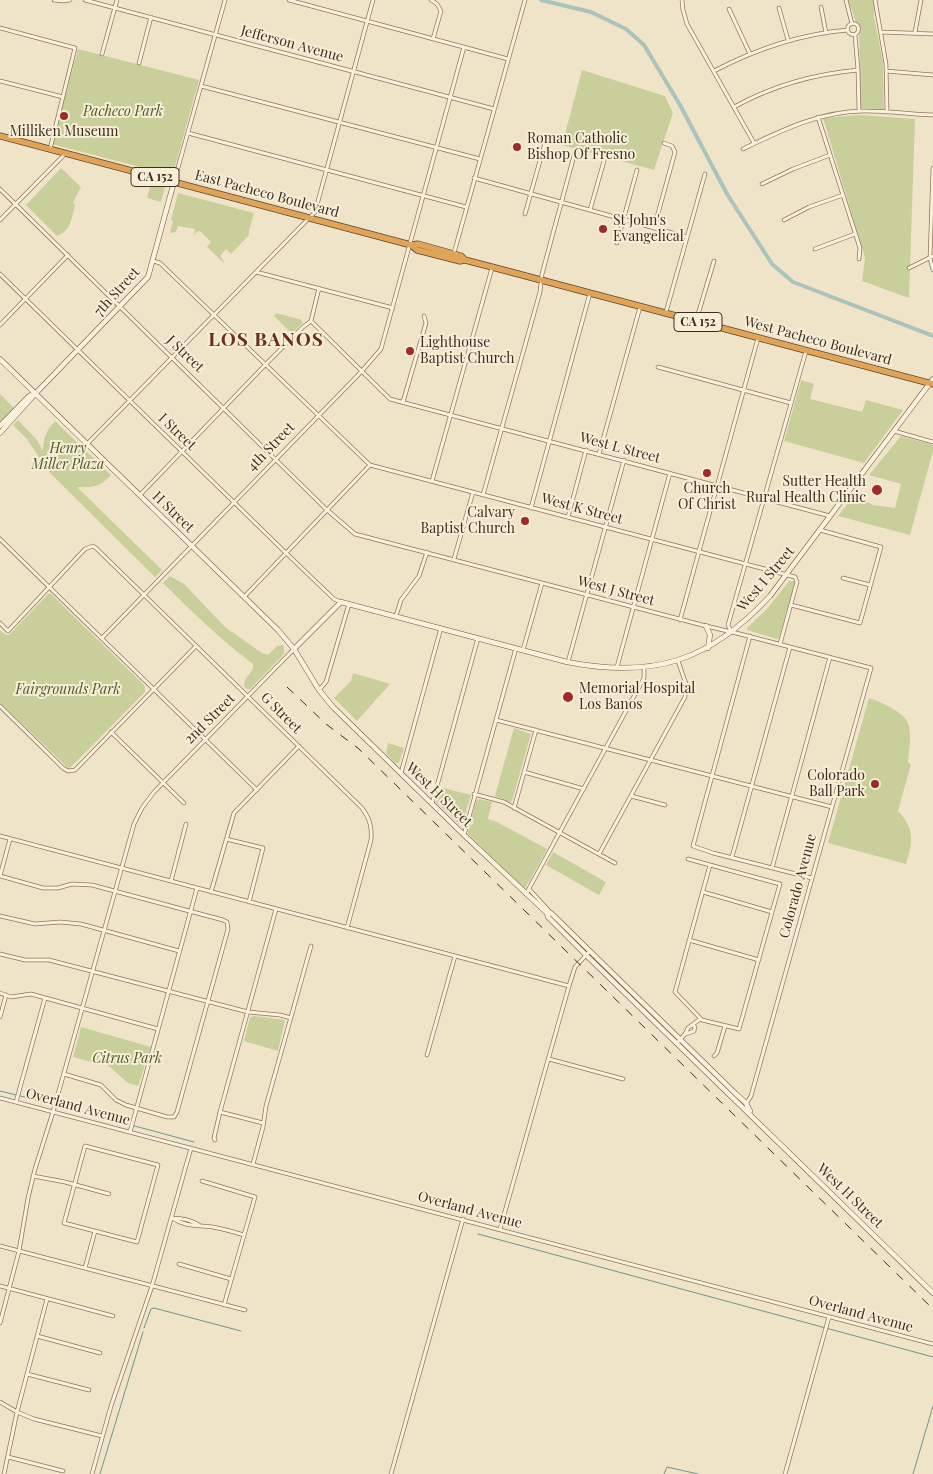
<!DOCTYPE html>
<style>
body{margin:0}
canvas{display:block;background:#f0e4c8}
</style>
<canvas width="933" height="1474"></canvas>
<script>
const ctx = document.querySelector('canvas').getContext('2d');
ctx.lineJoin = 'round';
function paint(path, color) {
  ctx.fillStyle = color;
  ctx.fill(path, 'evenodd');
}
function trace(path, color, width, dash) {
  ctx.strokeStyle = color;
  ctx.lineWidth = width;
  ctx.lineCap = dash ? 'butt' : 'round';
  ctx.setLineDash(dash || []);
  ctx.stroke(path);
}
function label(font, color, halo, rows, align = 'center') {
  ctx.font = font + ' "Playfair Display",serif';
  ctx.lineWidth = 4;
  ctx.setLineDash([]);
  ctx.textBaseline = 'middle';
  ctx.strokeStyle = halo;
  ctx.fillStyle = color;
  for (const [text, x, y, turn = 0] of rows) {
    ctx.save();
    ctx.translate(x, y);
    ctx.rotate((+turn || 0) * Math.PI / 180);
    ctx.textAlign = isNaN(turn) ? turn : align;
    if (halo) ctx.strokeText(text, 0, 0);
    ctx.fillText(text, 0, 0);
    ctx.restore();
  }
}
const green = new Path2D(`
 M848 0H874V18L883 62 884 110 861 108 859 35 861 29 856 22Z
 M78 49 199 80 173 174 170 175 52 144Z
 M582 70 665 96 673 113 654 170 562 145Z
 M860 115 915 119 909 298 862 281 865 258 823 118Z
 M61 168 81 187 73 203 75 205C72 217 71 231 57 236L26 205Z
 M151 183 165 187 161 202 147 198Z
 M178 193 254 213 249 231V235L231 254 226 249 220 256 224 261 223 262 207 247 211 242 200 231 196 232 195 235H194L195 229 178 226 176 232 170 233 173 221 171 220Z
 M276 313 302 320V323L292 334 274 316Z
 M801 380 814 384 810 399 862 412 866 400 903 410 864 463 784 441Z
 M0 394 14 408 0 422Z
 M18 420 37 440 43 451C43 438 46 431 55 421L111 475C101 487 92 488 77 487L162 570 155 577 50 473 26 438 13 425Z
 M901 436 933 445V451L910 535 838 516 854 495 873 505 895 508 901 484 869 475Z
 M170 576 184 584 225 627 262 653 268 655 277 646 283 645 284 649V654L250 689H247L244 686 245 680 253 669V664C220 639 192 612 163 583Z
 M789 581H794L795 583 779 638 777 639 747 630V628L767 609Z
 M48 594H51L145 686V692L71 767 68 768 0 703V630L6 635H9Z
 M353 673 390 684 357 721 334 698 351 681Z
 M869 698C879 701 904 712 908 723 912 734 909 751 908 762L911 764 898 811C915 829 913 842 906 864L828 843Z
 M514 728 531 734 512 801 510 802 495 796Z
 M388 743 404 748 399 763H395L386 753Z
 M439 787 471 795 462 824H459L436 802Z
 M479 799 492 802 488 819 497 822 547 849 526 887 524 888 468 834V831L476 801Z
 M553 852 606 882 599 895 546 865Z
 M255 1016 285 1020 278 1051 244 1041 250 1017Z
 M81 1027 151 1047 138 1086 128 1083 103 1061 102 1065 73 1057Z`);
const stream = new Path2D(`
 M0 1091 53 1104
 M57 1105 194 1142
 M478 1234 933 1357
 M144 1328 151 1309 154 1308 241 1331
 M100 1474 143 1332
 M664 1474 667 1467 698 1474
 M913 1474 933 1406`);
const canal = new Path2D(`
 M541 0 591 12 626 29 644 45 680 105 727 194 772 264 793 282 933 336`);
const street = new Path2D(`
 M54 0 63 1 70 0
 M85 0 494 109
 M289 0 508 59
 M431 0 437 4 441 11 433 39
 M682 0 683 10 687 24 754 143
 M846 0 852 24
 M875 0 886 64 887 112
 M821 7 826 33
 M779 8 788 40
 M729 9 750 54
 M847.5 29a5.5 5.5 0 1 1 11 0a5.5 5.5 0 1 1-11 0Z
 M0 28 75 48 50 149
 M881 32 933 34
 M915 32 921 0
 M855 35 858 70 859 111
 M102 54 117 0
 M139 63 151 17
 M714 71C756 49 800 34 848 30
 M886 71 933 75
 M0 81 63 97
 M201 86 480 159
 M734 107C772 86 814 74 858 70
 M818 117 860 248 859 259
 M188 133 466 207
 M743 149C782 130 823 110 867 111 889 111 911 114 933 115
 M933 168 930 258 933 270
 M474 178 687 237
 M174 182 225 0
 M762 184 793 169 830 155
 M0 189 327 510 355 534 706 626 740 634 871 668 751 1096 746 1104
 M590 210 604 161
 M525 214 545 143
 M0 220 65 154
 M784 220 809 207 843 195
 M654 228 675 152 672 146 664 143
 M617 243 637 170
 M815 249 855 234
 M454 253 525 0
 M153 261 160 263 370 465 795 577 797 582 780 644
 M909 268 933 256
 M256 272 393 308
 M0 274 286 553 334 599 341 602
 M666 312 705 174
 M311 321 390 399 830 516
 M696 321 714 261
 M0 325 68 255
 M658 367 791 403
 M403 402 426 323 424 316
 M894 431 933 442
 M87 444 315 212 373 0
 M599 454 640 307
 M432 481 492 268
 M140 495 266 364 303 327 311 321 319 288
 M483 495 540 292 542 274 575 152
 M531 508 590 293
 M568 517 586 450
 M0 539 257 790
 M454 559 473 492
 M843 578 870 585
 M244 597 370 465
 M791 605 860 623 881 547 820 530
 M396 616 401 600 419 576 427 552
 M680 620 758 338
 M0 623 8 631 85 549 93 546 97 549 362 808C370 819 372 827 371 840L347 928
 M731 631 728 625 806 351
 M750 636 693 846 713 853 812 878
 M102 638 361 372 381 349 464 47
 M523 650 542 583
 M568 662 624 460
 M617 667 670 473
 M319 690 326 682 349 604
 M0 706 63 768 68 771 75 770 196 646
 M496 720 832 807
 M111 732 184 803
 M524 772 584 789
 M401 773 441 628
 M474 794 504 802 615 863
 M631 796 665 805
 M432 804 478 638
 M514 808 536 730
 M464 835 516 648
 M0 836 569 986
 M226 839 263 848 249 902
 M599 854 685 697 686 684 678 661
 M732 857 790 647
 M688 859 780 884 739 1029 702 1020 675 992 710 865
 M772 868 830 657
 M0 876 43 888H58L72 884 92 885 223 920 227 922 228 929 177 1112 174 1117H167L126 1105 116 1100 101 1085 64 1074
 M0 876 10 839
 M171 881 186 824
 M529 889 550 912
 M211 892 234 813 299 746
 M703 892 772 912
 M526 894 644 678V668
 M0 916 35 924 60 922 81 924 179 951
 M689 940 759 960
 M0 954 25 960H49L248 1012 280 1015 291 1018
 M0 993 11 997 31 994 158 1029
 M0 1017 6 995
 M686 1034 694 1031 695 1027 693 1025
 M677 1043 685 1034 688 1028 700 1019
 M427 1055 455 956
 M714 1056 717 1053 725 1026
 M549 1059 623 1079
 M0 1098 933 1344
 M16 1102 45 998
 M220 1112 263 1123
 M130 1132 197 888
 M215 1140 214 1138 220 1112 276 909
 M85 1146 158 1165 137 1242 64 1223Z
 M253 1164 263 1127 266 1106 311 946
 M33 1176 65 1182 109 1194
 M202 1181 255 1197 224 1305
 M172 1218C185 1227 198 1225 213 1227 223 1229 234 1232 244 1235
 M172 1218C181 1218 191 1220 199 1225
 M500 1229 569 986 575 967 590 951
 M0 1246 245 1310
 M179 1264 231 1279
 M85 1268 95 1231
 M0 1286 113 1316
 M0 1323 19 1251 28 1198 35 1169 53 1112 134 824 142 808 154 792 294 649
 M37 1336 100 1353
 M27 1374 89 1390
 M0 1402 17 1412 34 1419 102 1436
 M8 1457 63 1471
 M4 1474 17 1412 47 1299
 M92 1474 111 1406 152 1286 191 1148
 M391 1474 463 1219
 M785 1474 829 1317`);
const secondary = new Path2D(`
 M0 359 278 630 294 649 319 690 333 707 464 835 547 913 548 917 586 955 933 1293
 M0 426 29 396 34 394
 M0 433 35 394 148 277 174 182
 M706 626 710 635 708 648
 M294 649 341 602 567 662C654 679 710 661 770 596L933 379
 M547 913H551L736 1094 746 1103 750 1111`);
const highway = new Path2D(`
 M0 136 411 245 417 250 460 261 465 260
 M411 245 418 244 454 254 461 256 465 260 492 267 933 384`);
const rail = new Path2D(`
 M287 687 326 724 359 749 933 1309`);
const markers = [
 [64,116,5,"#9e2a2b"],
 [517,147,5,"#9e2a2b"],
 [603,229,5,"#9e2a2b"],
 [410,351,5,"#9e2a2b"],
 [707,473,5,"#9e2a2b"],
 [877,490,6,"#9e2a2b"],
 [525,521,5,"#9e2a2b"],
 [568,697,6,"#9e2a2b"],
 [875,784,5,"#9e2a2b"]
];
const shields = [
 [155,177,48],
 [698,322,48]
];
const shieldNames = [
 ["CA 152",155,177],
 ["CA 152",698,322]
];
const streetNames = [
 ["Jefferson Avenue",292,44,15],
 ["East Pacheco Boulevard",267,194,15],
 ["7th Street",117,292,-48],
 ["West Pacheco Boulevard",818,341,15],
 ["J Street",185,354,44],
 ["I Street",177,432,44],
 ["4th Street",271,447,-46],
 ["West L Street",620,448,15],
 ["West K Street",582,509,15],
 ["H Street",173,512,44],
 ["West I Street",766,579,-50],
 ["West J Street",616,591,15],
 ["G Street",281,713,45],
 ["2nd Street",210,719,-45],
 ["West H Street",439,795,44],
 ["Colorado Avenue",798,886,-75],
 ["Overland Avenue",78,1107,15],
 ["West H Street",850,1196,44],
 ["Overland Avenue",470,1210,15],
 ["Overland Avenue",861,1314,15]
];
const parkNames = [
 ["Pacheco Park",123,112],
 ["Henry",68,449],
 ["Miller Plaza",68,465],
 ["Fairgrounds Park",68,690],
 ["Citrus Park",127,1059]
];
const poiNames = [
 ["Milliken Museum",64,132,"center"],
 ["Roman Catholic",527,139],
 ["Bishop Of Fresno",527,155],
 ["St John's",613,221],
 ["Evangelical",613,237],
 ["Lighthouse",420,343],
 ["Baptist Church",420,359],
 ["Sutter Health",866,482,"right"],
 ["Rural Health Clinic",866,498,"right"],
 ["Church",707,489,"center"],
 ["Of Christ",707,505,"center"],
 ["Calvary",515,513,"right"],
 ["Baptist Church",515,529,"right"],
 ["Memorial Hospital",579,689],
 ["Los Banos",579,705],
 ["Colorado",865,776,"right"],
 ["Ball Park",865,792,"right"]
];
const districtNames = [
 ["LOS BANOS",266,340]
];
paint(green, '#c9cf9b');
trace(stream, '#6f938a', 1);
trace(canal, '#a9c4bc', 4);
trace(street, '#8d765c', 4.5);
trace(secondary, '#6f573f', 5.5);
trace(highway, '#5b4430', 7);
trace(street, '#faf1dc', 3);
trace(secondary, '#faf1dc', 4.5);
trace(highway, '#e0a458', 5.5);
trace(rail, '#3d2e20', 1, [9, 9]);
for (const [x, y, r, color] of markers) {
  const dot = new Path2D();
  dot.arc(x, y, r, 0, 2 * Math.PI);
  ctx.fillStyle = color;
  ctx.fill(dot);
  trace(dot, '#f7eed8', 2);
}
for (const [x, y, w] of shields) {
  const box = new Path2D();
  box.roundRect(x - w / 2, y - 9.5, w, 19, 4);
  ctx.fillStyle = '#f7eed8';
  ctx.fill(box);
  trace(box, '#3d2e20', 1);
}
label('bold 12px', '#3d2e20', null, shieldNames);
label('14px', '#3d2e20', '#f7eed8', streetNames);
label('italic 14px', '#4d5a26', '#f7eed8', parkNames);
label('14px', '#3d2e20', '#f7eed8', poiNames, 'left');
ctx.letterSpacing = '1px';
label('bold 19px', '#6b2e1e', '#f7eed8', districtNames);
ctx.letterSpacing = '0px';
</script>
